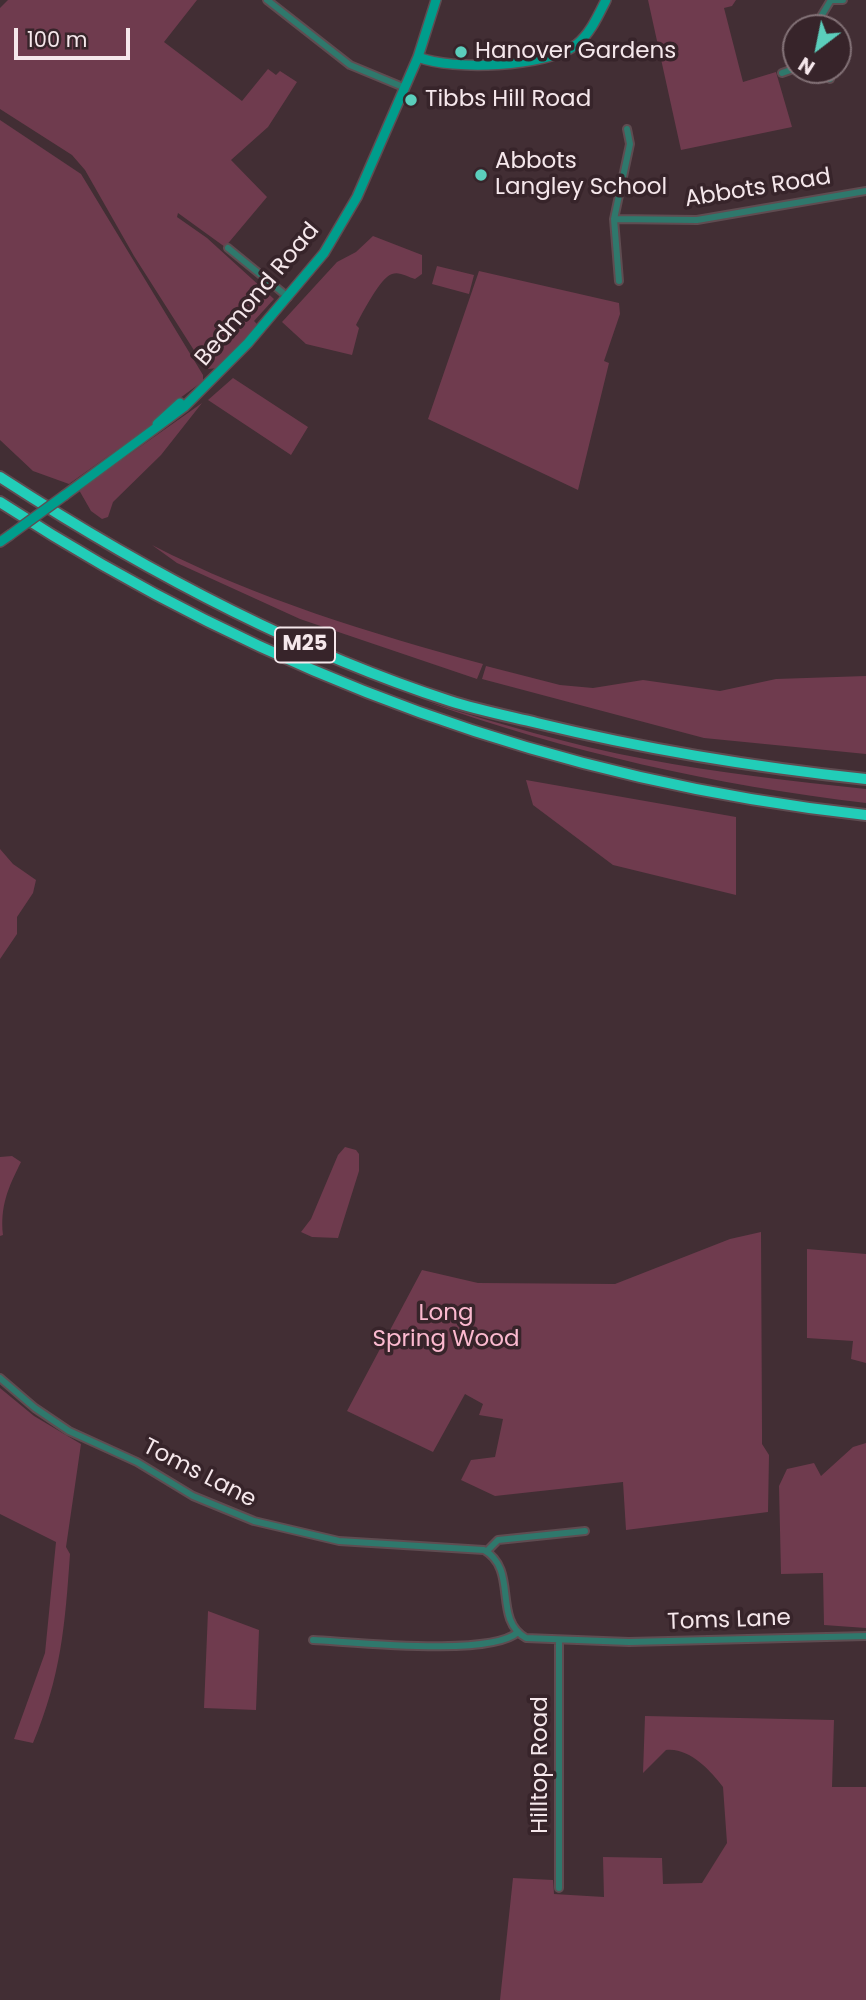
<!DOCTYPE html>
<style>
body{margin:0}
#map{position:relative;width:866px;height:2000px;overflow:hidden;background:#422e34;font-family:Poppins,sans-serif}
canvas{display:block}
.north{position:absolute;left:782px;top:14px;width:70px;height:70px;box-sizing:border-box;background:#37242a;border:2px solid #837277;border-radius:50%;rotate:212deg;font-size:19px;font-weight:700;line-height:28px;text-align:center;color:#f5e7eb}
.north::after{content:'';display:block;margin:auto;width:24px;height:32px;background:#5bcebc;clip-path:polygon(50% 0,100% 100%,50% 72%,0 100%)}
.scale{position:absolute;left:14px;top:28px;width:116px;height:32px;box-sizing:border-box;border:4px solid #f5e7eb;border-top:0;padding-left:9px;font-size:21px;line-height:24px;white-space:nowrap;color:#f5e7eb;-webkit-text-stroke:5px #37242a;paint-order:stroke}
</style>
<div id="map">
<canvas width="866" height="2000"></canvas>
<div class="north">N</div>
<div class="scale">100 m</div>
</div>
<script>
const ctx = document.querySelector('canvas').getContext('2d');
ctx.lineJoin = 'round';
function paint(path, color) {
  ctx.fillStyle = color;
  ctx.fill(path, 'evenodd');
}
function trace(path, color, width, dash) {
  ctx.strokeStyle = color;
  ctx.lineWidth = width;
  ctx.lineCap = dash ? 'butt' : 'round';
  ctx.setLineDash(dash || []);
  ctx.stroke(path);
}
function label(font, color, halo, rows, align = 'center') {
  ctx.font = font + ' Poppins,sans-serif';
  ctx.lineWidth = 7;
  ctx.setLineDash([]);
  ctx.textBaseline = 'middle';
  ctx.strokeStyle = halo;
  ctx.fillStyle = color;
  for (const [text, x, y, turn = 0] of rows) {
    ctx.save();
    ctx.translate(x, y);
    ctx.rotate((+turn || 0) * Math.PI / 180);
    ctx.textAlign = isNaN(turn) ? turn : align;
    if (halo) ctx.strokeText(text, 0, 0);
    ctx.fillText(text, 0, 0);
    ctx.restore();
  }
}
const green = new Path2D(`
 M8 0H197L164 42 242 101 268 69 276 75 280 71 297 82 268 127 231 160 267 197 225 247 178 213 177 217 207 238 274 299 254 321 259 326 218 368 208 369 204 366 134 256 85 170 72 155 0 109V8Z
 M648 0H736L732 6 724 8 743 82 776 72 792 127 681 150Z
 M0 120 81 174 203 375V381L164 410 150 426 69 484 33 471 0 440Z
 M373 236 422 255V274L415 279C408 277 399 271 392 274 380 278 363 312 356 325L359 328 352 355 306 344 282 322 337 262 356 252Z
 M437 266 474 275 469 294 432 284Z
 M479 271 619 303 620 314 604 361 609 363 578 490 428 419Z
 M233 378 308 427 291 455 208 400Z
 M202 403 161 455 113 502 108 517 102 519 91 511 79 490Z
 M152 545C257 599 370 633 483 664L477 679 300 619 177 563Z
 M486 666 560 685 593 688 643 680 720 691 776 679 866 676V754L704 738 482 679Z
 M424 701C497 723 570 745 645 759 718 773 792 781 866 789V803C714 785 568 752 424 701Z
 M526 780 736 817V895L613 865 533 805Z
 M0 849 13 864 36 880 33 893 17 917V934L0 959Z
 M345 1147 356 1150 359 1154V1171L338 1238 312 1237 301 1232 311 1219 338 1155Z
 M12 1156 21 1162C8 1188 0 1206 3 1235L0 1236V1157Z
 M761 1232 762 1429V1444L769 1455 768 1512 626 1530 623 1482 495 1496 461 1480 471 1460 495 1457 503 1419 479 1415 483 1404 465 1394 433 1452 347 1411 422 1270 478 1283 615 1284 730 1239Z
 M807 1249 866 1254V1363L851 1359 853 1341 807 1338Z
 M0 1388 34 1416 81 1444 66 1547 70 1554C65 1626 61 1676 33 1743L14 1739 45 1653 56 1542 0 1514Z
 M866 1443V1628L824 1625 823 1573 781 1574 779 1486 787 1469 814 1463 821 1476 853 1447Z
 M208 1611 259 1630 256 1710 204 1708Z
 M645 1716 834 1720 832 1787H866V2000H500L513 1878 553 1880 554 1894 604 1897 603 1857 662 1858 663 1884 702 1883 727 1843 723 1787C711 1771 689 1747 666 1750L643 1773Z`);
const street = new Path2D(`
 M267 0 350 65 403 87
 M814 28 831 0H843
 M826 70 830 79
 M782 73 796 68
 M614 219 697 220 866 191
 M228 248 288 297
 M619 281 614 219 630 144 627 129
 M0 1378 35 1408 69 1431 137 1462 193 1496 254 1521 339 1541 484 1550C519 1570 492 1619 526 1638L629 1642 866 1636
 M487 1551 498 1540 585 1531
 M313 1640C354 1642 491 1657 518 1632
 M559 1641V1888`);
const secondary = new Path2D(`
 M418 57C453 71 545 67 576 45 590 34 598 16 606 0
 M157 424 180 403
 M65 495 184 407 248 343 324 253 357 197 418 57 436 0
 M0 542 10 535`);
const highway = new Path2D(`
 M0 477C140 568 290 649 450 701 478 710 508 716 537 723 648 750 752 767 866 779
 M0 502C264 674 553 781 866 815`);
const secondaryBridge = new Path2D(`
 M10 535 65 495`);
const markers = [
 [461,52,7,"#5bcebc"],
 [411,100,7,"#5bcebc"],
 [481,175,7,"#5bcebc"]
];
const shields = [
 [305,645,60]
];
const shieldNames = [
 ["M25",305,645]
];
const poiNames = [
 ["Hanover Gardens",475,52],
 ["Tibbs Hill Road",425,100],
 ["Abbots",495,162],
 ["Langley School",495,188]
];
const streetNames = [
 ["Abbots Road",758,189,-9],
 ["Bedmond Road",258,295,-50],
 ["Toms Lane",199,1474,27],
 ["Toms Lane",729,1621,-2],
 ["Hilltop Road",541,1765,-90]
];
const parkNames = [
 ["Long",446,1314],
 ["Spring Wood",446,1340]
];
paint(green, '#6f3b4e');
trace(street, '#5f4c51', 10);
trace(secondary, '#5f4c51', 12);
trace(highway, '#5f4c51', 14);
trace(street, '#2f786c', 6);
trace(secondary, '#009d8c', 9);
trace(highway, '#22cdb8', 10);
trace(secondaryBridge, '#5f4c51', 12, []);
trace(secondaryBridge, '#009d8c', 9);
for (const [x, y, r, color] of markers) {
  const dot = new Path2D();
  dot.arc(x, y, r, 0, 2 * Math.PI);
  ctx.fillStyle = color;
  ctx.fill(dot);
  trace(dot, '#37242a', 2.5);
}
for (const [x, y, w] of shields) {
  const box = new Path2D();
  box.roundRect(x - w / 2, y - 17.5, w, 35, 5);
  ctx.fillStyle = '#37242a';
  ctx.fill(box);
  trace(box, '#f5e7eb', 2);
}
label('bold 21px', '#f5e7eb', null, shieldNames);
label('23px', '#f5e7eb', '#37242a', poiNames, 'left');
label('23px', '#f5e7eb', '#37242a', streetNames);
label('23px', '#fbb9cf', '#37242a', parkNames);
</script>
